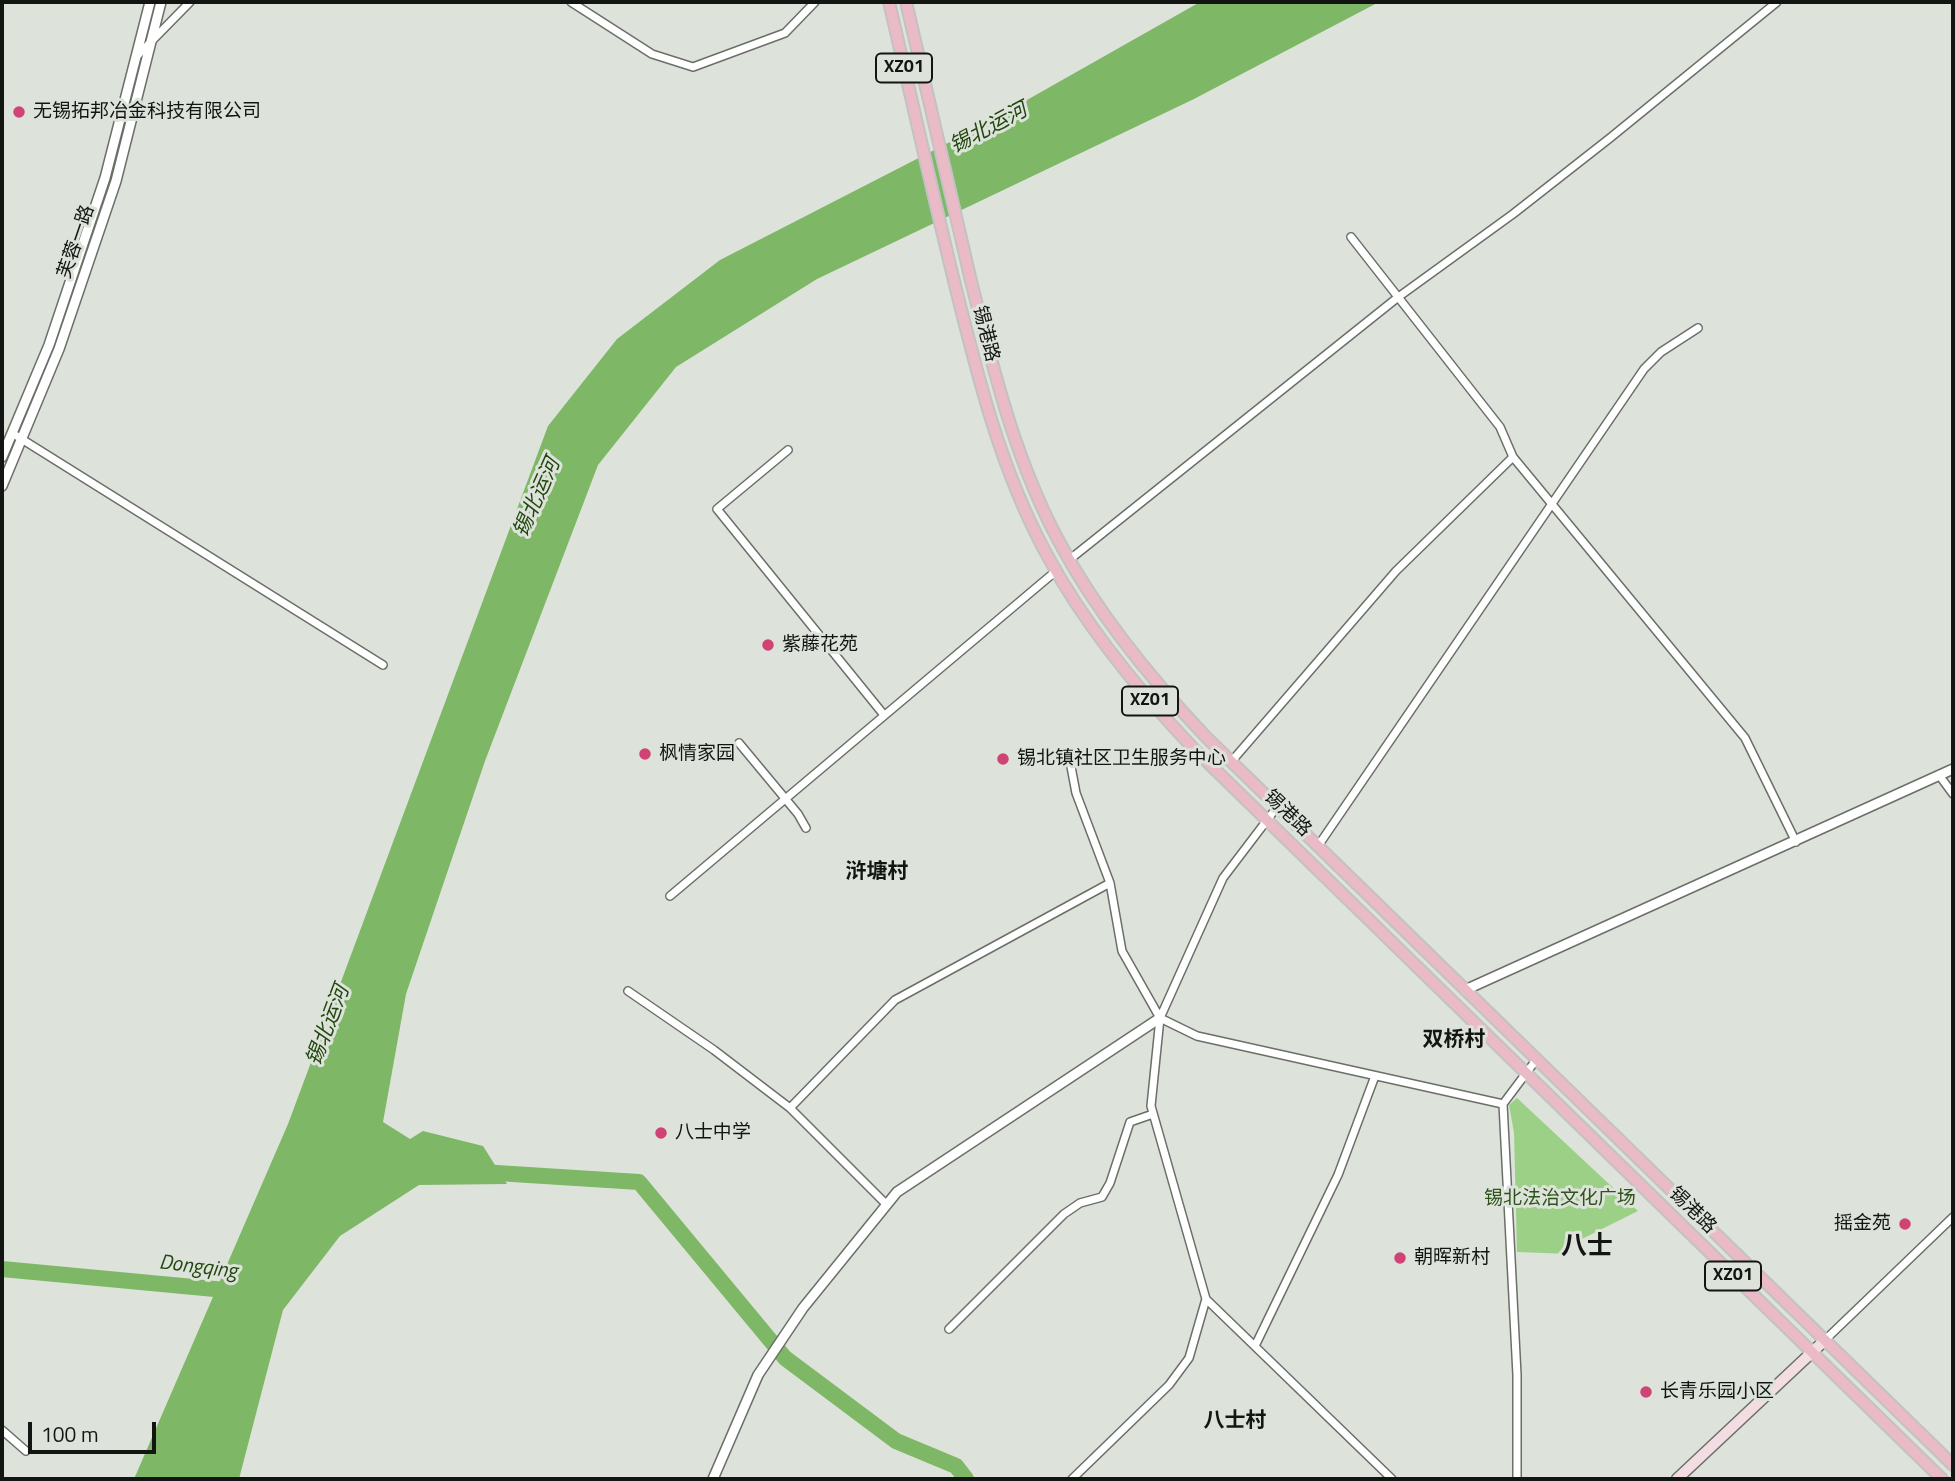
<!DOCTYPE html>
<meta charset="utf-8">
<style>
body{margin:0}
#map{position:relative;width:1955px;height:1481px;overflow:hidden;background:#dde3db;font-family:"Titillium Web",sans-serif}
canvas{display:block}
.frame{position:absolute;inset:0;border:4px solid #131513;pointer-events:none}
.scale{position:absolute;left:28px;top:1422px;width:128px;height:32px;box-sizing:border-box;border:4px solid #131513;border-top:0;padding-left:9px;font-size:21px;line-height:24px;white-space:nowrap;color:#131513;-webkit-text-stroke:5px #dde3db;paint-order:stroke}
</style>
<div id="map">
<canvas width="1955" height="1481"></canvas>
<div class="frame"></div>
<div class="scale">100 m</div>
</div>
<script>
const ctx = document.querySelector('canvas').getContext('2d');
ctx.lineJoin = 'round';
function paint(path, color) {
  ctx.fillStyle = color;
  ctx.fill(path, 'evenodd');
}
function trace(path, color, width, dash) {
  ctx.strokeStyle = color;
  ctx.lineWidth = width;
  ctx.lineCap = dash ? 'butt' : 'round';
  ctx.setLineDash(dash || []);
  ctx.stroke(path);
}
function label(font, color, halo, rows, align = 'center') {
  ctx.font = font + ' "Titillium Web","Noto Sans SC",sans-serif';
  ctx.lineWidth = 6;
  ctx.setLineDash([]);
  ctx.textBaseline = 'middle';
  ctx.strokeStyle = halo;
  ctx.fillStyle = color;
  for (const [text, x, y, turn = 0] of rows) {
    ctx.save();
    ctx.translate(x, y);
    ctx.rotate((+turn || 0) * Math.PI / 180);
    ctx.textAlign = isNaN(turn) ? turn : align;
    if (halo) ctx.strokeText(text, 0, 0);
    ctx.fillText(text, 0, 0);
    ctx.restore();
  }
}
const green = new Path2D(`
 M1517 1098 1638 1211 1570 1245V1254L1517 1252 1514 1133 1509 1105Z`);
const water = new Path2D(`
 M1200 2H1379L1194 99 817 279 676 367 598 465 485 761 406 994 383 1122 410 1139 423 1131 483 1146 507 1184 419 1185 340 1236 283 1310 239 1479H134L288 1124 548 426 617 339 720 260 981 126Z`);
const river = new Path2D(`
 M481 1172 639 1182 785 1358 896 1441 956 1466 966 1479
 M2 1269 236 1291`);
const minor = new Path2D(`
 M571 2 652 54 693 67 785 33 815 2
 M137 56 190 2
 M1351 237 1500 427 1513 457 1745 738 1796 842
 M12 433 383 665
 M788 450 717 509 884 715
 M1069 560 1397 298 1513 214 1610 138 1777 2
 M739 743 798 814 806 828
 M1069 756 1076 793 1110 883 1122 951 1160 1018 1197 1036 1503 1104 1536 1060
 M1231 762 1396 571 1513 457
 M1939 775 1953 794
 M1277 807 1223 878 1160 1018 1151 1106 1206 1299 1392 1479
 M1318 846 1644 369 1661 352 1698 328
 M670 896 1056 571
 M628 991 714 1050 790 1108 887 1205
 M1503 1104 1517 1375V1479
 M790 1108 895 1000 1110 883
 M949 1329 1064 1214 1080 1203 1102 1197 1110 1183 1130 1122 1153 1114
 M1824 1341 1953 1217
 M1255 1346 1338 1175 1375 1076
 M2 1430 26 1451
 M1072 1479 1169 1385 1189 1358 1206 1299`);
const tertiary = new Path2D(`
 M2 457 49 345 105 178 150 2
 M2 486 59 349 116 181 161 2
 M1465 990 1953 769
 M713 1479 758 1375 803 1308 897 1192 1160 1018`);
const secondary = new Path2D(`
 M1677 1479 1824 1341`);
const primary = new Path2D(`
 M889 2C911 96 932 191 955 285 978 378 1001 471 1047 555 1086 627 1138 690 1194 749L1942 1479
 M906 2C928 95 949 188 971 281 994 372 1016 464 1062 547 1100 617 1151 679 1206 737L1953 1465`);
const markers = [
 [19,112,7,"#cf4375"],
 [768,645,7,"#cf4375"],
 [645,754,7,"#cf4375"],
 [1003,759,7,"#cf4375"],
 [661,1133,7,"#cf4375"],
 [1905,1224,7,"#cf4375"],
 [1400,1258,7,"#cf4375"],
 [1646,1392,7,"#cf4375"]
];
const shields = [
 [904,68,56],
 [1150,701,56],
 [1733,1276,56]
];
const shieldNames = [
 ["XZ01",904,68],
 ["XZ01",1150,701],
 ["XZ01",1733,1276]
];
const poiNames = [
 ["无锡拓邦冶金科技有限公司",33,112],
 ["紫藤花苑",782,645],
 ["枫情家园",659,754],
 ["锡北镇社区卫生服务中心",1017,759],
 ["八士中学",675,1133],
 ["摇金苑",1891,1224,"right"],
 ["朝晖新村",1414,1258],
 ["长青乐园小区",1660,1392]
];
const streetNames = [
 ["芙蓉一路",77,242,-71],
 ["锡港路",985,334,76],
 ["锡港路",1287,814,44],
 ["锡港路",1692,1211,44]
];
const parkNames = [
 ["锡北法治文化广场",1560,1199]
];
const waterNames = [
 ["锡北运河",989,129,-28],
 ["锡北运河",538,498,-66],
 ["锡北运河",329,1026,-69],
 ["Dongqing",198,1268,7]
];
const neighbourhoodNames = [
 ["浒塘村",877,873],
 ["双桥村",1454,1041],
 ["八士村",1235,1422]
];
const districtNames = [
 ["八士",1587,1248]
];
paint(green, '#9cd087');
paint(water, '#7eb765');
trace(river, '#7eb765', 16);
trace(minor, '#6a6f68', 10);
trace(tertiary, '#6a6f68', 12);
trace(secondary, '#6a6f68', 13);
trace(primary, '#c2c2c2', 14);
trace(minor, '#fff', 7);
trace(tertiary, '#fff', 9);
trace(secondary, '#f4dce3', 10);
trace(primary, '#eabac7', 10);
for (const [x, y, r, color] of markers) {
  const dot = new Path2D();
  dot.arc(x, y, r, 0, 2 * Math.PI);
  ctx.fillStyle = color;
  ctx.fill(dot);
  trace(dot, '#dde3db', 2.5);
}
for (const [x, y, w] of shields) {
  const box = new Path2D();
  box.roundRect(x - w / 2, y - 14.5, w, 29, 5);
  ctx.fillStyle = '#dde3db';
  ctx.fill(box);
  trace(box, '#131513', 2);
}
label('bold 18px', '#131513', null, shieldNames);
label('19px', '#131513', '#dde3db', poiNames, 'left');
label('19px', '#131513', '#dde3db', streetNames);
label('19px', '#2e541c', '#dde3db', parkNames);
label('italic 21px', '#22470e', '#dde3db', waterNames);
label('bold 21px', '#131513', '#dde3db', neighbourhoodNames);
label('bold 26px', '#131513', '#dde3db', districtNames);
</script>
